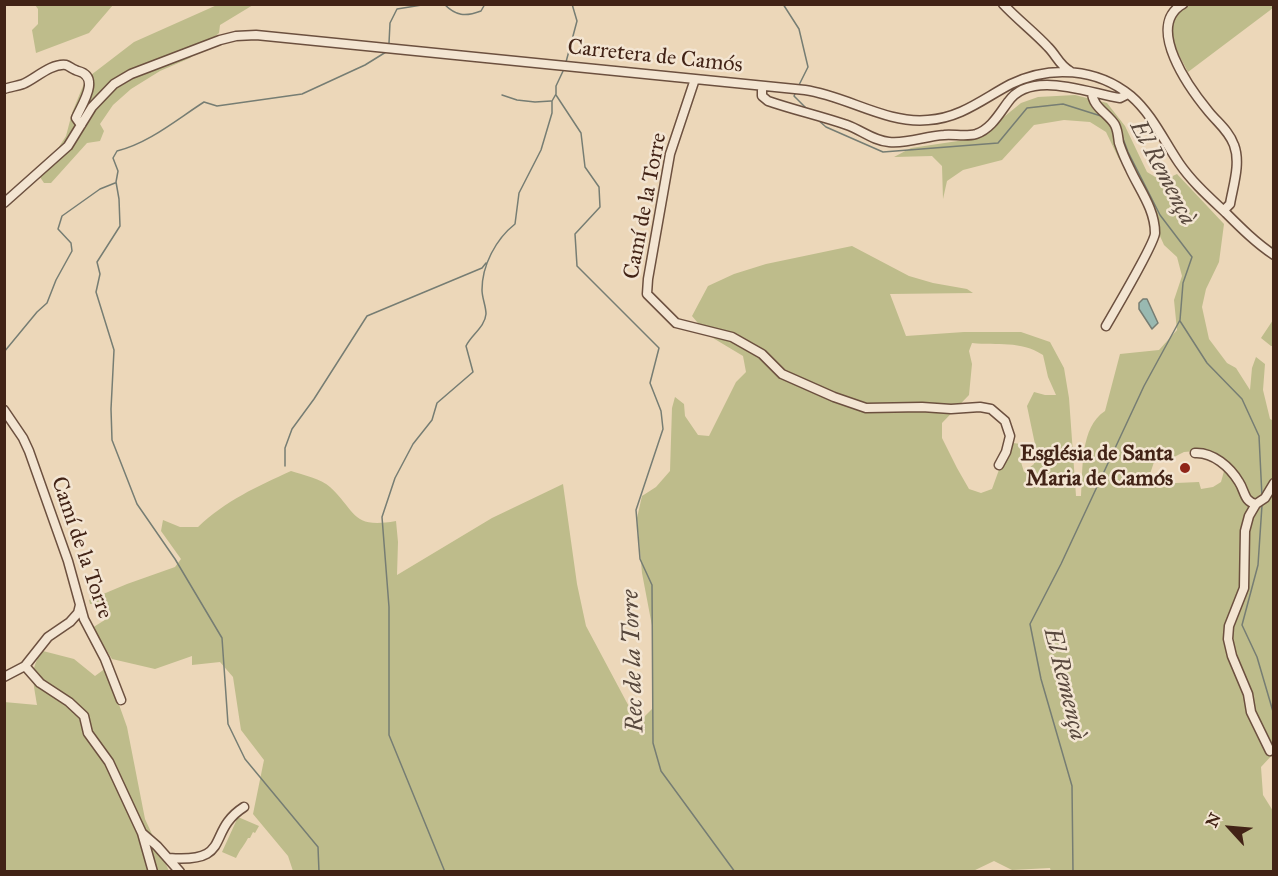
<!DOCTYPE html>
<meta charset="utf-8">
<style>
body{margin:0}
#map{position:relative;width:1278px;height:876px;overflow:hidden;background:#ecd7b9;font-family:"IM FELL Great Primer",serif}
canvas{display:block}
.frame{position:absolute;inset:0;border:6px solid #422316;pointer-events:none}
.north{position:absolute;left:1200px;top:798px;width:60px;height:60px;-webkit-text-stroke:4px #f3e5d2;paint-order:stroke;rotate:296deg;font-size:16px;font-weight:700;line-height:24px;text-align:center;color:#422316}
.north::after{content:'';display:block;margin:auto;width:21px;height:27px;background:#422316;clip-path:polygon(50% 0,100% 100%,50% 72%,0 100%)}
</style>
<div id="map">
<canvas width="1278" height="876"></canvas>
<div class="frame"></div>
<div class="north">N</div>
</div>
<script>
const ctx = document.querySelector('canvas').getContext('2d');
ctx.lineJoin = 'round';
function paint(path, color) {
  ctx.fillStyle = color;
  ctx.fill(path, 'evenodd');
}
function trace(path, color, width, dash) {
  ctx.strokeStyle = color;
  ctx.lineWidth = width;
  ctx.lineCap = dash ? 'butt' : 'round';
  ctx.setLineDash(dash || []);
  ctx.stroke(path);
}
function label(font, color, halo, rows, align = 'center') {
  ctx.font = font + ' "IM FELL Great Primer",serif';
  ctx.lineWidth = 5;
  ctx.setLineDash([]);
  ctx.textBaseline = 'middle';
  ctx.strokeStyle = halo;
  ctx.fillStyle = color;
  for (const [text, x, y, turn = 0] of rows) {
    ctx.save();
    ctx.translate(x, y);
    ctx.rotate((+turn || 0) * Math.PI / 180);
    ctx.textAlign = isNaN(turn) ? turn : align;
    if (halo) ctx.strokeText(text, 0, 0);
    ctx.fillText(text, 0, 0);
    ctx.restore();
  }
}
const green = new Path2D(`
 M1238 4 1241 6 1273 5V8L1188 72 1172 42 1170 17 1182 5Z
 M35 5H113L89 33 36 53 32 30 38 24V9Z
 M217 5H253L220 25 219 33 190 58 160 71 131 89 113 105 100 124 104 131 100 141 87 143 51 183H44L36 171 55 153 66 136 72 113 85 81 91 75 134 42Z
 M1075 95 1107 103 1125 126 1147 172 1162 181 1177 174 1224 224 1219 262 1206 289 1202 307 1209 339 1227 363 1236 368 1250 390 1252 368 1256 357 1265 364 1263 390 1270 419 1274 421V753L1261 767 1263 795 1273 811V871L1051 872 1050 868 1012 870 994 861 971 872 293 871 288 856 253 814 264 760 241 730 233 677 220 662 192 665V656L155 669 112 659 92 628 108 618 105 602 90 604 89 600 127 584 175 567 181 559 161 531 163 520 180 527H198C225 501 258 486 291 471 303 475 322 479 330 487 357 512 351 529 396 521L398 542 397 575 492 518 563 484 577 584 586 626 634 716 644 717 652 709 653 631 642 573 637 518 642 496 656 487 670 471 672 408 675 397 684 404 685 416 698 435 709 436 736 382 746 372 743 356 708 335 692 316 708 286 734 274 766 264 852 246 909 276 933 283 967 289 973 293 890 294 906 336 964 332H1021L1050 342 1064 368 1069 398 1076 496H1081C1083 469 1080 427 1105 411L1120 354 1159 350 1177 330 1174 300 1182 276 1177 257 1164 245 1139 189 1118 157 1106 132 1090 122 1064 120 1034 125 1002 160 963 170 947 181 943 199 942 166 932 156 894 157 911 148 978 138 1021 103 1038 97ZM972 343C998 346 1020 340 1043 355L1048 377 1056 395H1045L1034 392 1027 406 1036 449 1034 464 1024 472 1021 462V444L1013 443 1000 467 992 489 981 493 969 489 957 468 942 438V423L969 395 972 364 969 351ZM1196 448 1210 452 1226 464 1221 482 1213 487 1201 489 1199 482 1153 484 1149 477 1154 462 1172 458 1184 452 1196 451Z
 M1273 320V346H1271L1261 338Z
 M43 651 74 659 95 676 106 668 127 727 145 819 169 871H5L4 702 37 705C34 683 28 669 43 651Z
 M238 817 259 826 255 833 253 832 250 838H248C244 846 240 849 236 858L222 852Z`);
const water = new Path2D(`
 M1143 299H1147L1158 323 1152 329 1139 309V303Z`);
const stream = new Path2D(`
 M444 4C456 16 465 17 481 11L485 4
 M783 4 799 29 808 67 799 85
 M389 43 390 23 397 9 428 4
 M566 62 577 21 572 4
 M796 92 794 96 806 108
 M502 95 517 100 535 102 551 101
 M556 95 581 133 585 167 599 187 600 207 575 234 577 266 659 348 650 383 661 411 663 429 636 510 640 559 652 585 653 743 661 771 735 872
 M818 120 826 127 883 152 998 143 1027 108 1063 104 1101 116
 M1180 321 1207 363 1242 399 1259 436 1262 497
 M4 352 37 312 47 303 56 280 72 251 71 243 58 229 62 216 100 189 115 183
 M285 466V448L292 429 314 399 367 316 482 268 486 263
 M1262 505 1258 565 1242 625 1257 657 1274 715
 M319 872 318 847 245 759 228 724 222 638 175 559 137 504 112 440 111 409 114 350 96 292 100 274 97 262 120 226 119 199 116 182 118 171 113 158 117 151C149 143 176 120 204 102L217 106 302 94 365 65 386 52
 M445 872 389 735V607L382 517 395 478 413 444 432 420 437 403 473 372 466 346C471 335 485 327 486 314 486 306 482 298 482 290 482 265 496 239 515 224L519 193 541 150 552 113V101L556 94V86L564 69
 M1073 872 1072 786 1041 679 1030 624 1061 564 1144 386 1180 320 1183 283 1192 257 1160 215 1128 152 1122 136`);
const minor = new Path2D(`
 M1003 4C1018 20 1034 32 1048 47 1057 56 1059 65 1070 71
 M1183 4C1144 26 1190 89 1209 112 1218 123 1229 131 1234 145 1241 163 1233 186 1230 204L1224 210
 M695 79 670 154 648 279 647 294 676 323 732 337 762 354 782 374 834 397 866 408 922 407 951 409 980 407 991 409 1005 421 1010 436 1006 452 999 465
 M762 86V96L768 101C794 110 821 116 847 125 861 130 874 141 889 142 908 144 925 136 944 135 954 134 966 137 976 134 991 129 999 114 1008 102 1030 69 1088 93 1120 98L1128 94
 M4 89C10 87 17 86 23 84 35 79 51 63 66 65 69 66 74 70 78 71 101 77 82 104 76 118L81 125
 M1092 92C1092 107 1109 114 1115 125 1118 131 1118 137 1119 143 1122 152 1126 161 1130 169 1139 189 1155 209 1155 233 1155 243 1114 312 1106 326
 M4 203 68 146 92 107 114 84 131 74 220 40 236 36 256 35 805 90C847 96 886 124 928 120 961 118 984 98 1011 84 1050 65 1097 68 1131 96 1152 114 1164 141 1179 163 1192 182 1209 197 1226 213 1241 228 1256 243 1274 255
 M4 410 23 438 29 451 68 561 84 619 105 659 121 700
 M1195 453C1213 452 1230 467 1239 482 1245 491 1244 502 1256 504L1265 498 1274 483
 M1256 504 1249 516 1245 531 1244 588 1229 626 1228 639 1232 656 1248 694 1251 712 1270 751
 M25 666 40 683 69 702 84 716 88 733 109 762 142 833 157 846 180 872
 M4 677 25 666 48 637 70 622 78 613 80 605
 M142 833 153 872
 M169 858C234 863 205 832 244 807`);
const markers = [
 [1185,468,6,"#8f2418"]
];
const streetNames = [
 ["Carretera de Camós",655,57,6],
 ["Camí de la Torre",646,206,-79],
 ["Camí de la Torre",81,548,71]
];
const poiNames = [
 ["Església de Santa",1173,455],
 ["Maria de Camós",1173,480]
];
const waterNames = [
 ["El Remençà",1162,173,62],
 ["Rec de la Torre",634,661,-92],
 ["El Remençà",1064,684,76]
];
paint(green, '#bebc8b');
paint(water, '#99b9b1');
trace(water, '#767d73', 1.5);
trace(stream, '#767d73', 1.5);
trace(minor, '#6c503f', 11);
trace(minor, '#f3e5d2', 8);
for (const [x, y, r, color] of markers) {
  const dot = new Path2D();
  dot.arc(x, y, r, 0, 2 * Math.PI);
  ctx.fillStyle = color;
  ctx.fill(dot);
  trace(dot, '#f3e5d2', 2);
}
label('22px', '#422316', '#f3e5d2', streetNames);
label('bold 22px', '#422316', '#f3e5d2', poiNames, 'right');
label('italic 24px', '#58483d', '#f3e5d2', waterNames);
</script>
